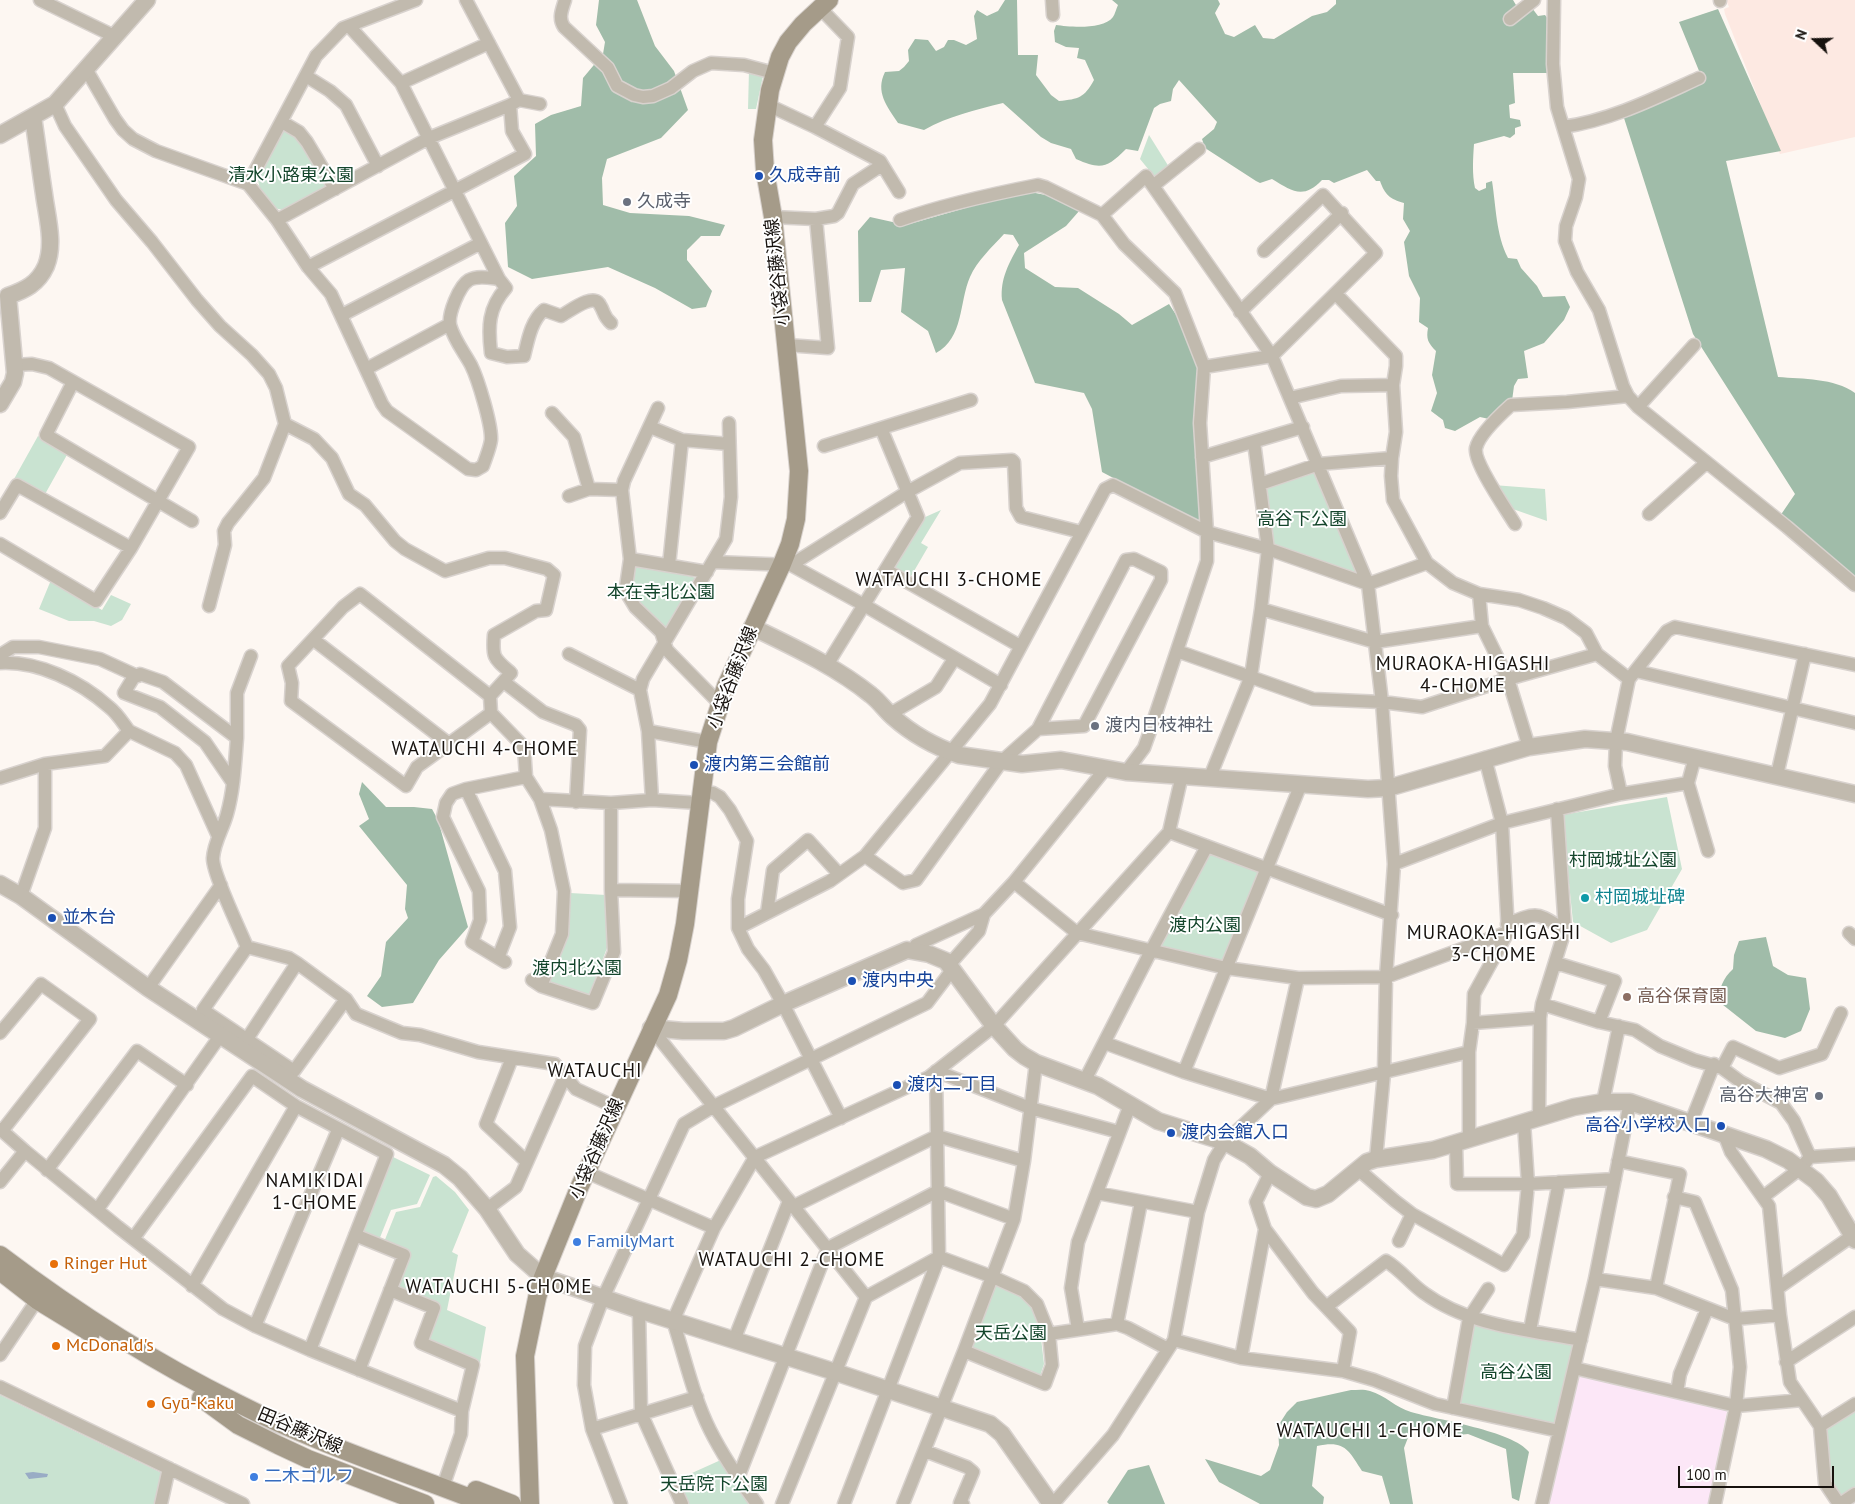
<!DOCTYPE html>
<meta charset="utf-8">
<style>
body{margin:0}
#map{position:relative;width:1855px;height:1504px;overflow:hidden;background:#fdf7f2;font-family:"PT Sans",sans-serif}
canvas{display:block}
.north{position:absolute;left:1790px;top:15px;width:50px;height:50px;-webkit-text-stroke:4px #fff;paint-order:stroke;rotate:291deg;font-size:14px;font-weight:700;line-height:20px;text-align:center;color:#17120e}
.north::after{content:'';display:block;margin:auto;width:18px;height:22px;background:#17120e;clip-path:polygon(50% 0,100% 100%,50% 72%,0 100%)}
.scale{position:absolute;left:1678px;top:1466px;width:156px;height:22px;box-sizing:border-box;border:2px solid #17120e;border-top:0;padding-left:6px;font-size:15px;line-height:18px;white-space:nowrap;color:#17120e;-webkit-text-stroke:4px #fff;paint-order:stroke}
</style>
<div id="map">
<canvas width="1855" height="1504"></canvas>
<div class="north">N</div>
<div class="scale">100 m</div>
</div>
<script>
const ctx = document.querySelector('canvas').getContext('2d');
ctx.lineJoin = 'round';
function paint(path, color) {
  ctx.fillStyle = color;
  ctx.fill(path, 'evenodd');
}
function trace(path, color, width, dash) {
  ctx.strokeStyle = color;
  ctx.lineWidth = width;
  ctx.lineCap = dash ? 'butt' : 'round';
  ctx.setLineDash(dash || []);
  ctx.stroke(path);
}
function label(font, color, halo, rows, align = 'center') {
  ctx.font = font + ' "PT Sans","Noto Sans JP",sans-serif';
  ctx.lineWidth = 4;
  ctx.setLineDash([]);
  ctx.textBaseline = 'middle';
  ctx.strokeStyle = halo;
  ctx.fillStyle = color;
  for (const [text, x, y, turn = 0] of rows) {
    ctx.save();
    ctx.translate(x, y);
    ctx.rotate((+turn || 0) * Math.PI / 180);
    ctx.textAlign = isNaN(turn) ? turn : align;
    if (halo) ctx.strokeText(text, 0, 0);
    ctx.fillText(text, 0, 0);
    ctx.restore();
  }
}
const education = new Path2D(`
 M1579 1373 1728 1406 1708 1504H1547Z`);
const medical = new Path2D(`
 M1726 0H1855V137L1780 154 1725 14 1724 9 1729 7Z`);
const green = new Path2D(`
 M749 70 763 76 756 109H748Z
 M290 130 297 136 326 183 324 189 283 210 274 208 260 190 258 180 283 132Z
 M1149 135 1169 167 1158 176 1153 175 1140 159Z
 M38 436 68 453 44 496 14 479Z
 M1317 470 1359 576 1273 545 1264 486Z
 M1493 485 1545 489 1547 521 1510 508Z
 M941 510 921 543 928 547 910 578 892 568 923 518Z
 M635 564 697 578 664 634 633 593Z
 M51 580 102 610 111 595 131 604 122 620 111 626 94 621H69L39 609Z
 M1667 797 1682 869 1647 930 1611 943 1573 922 1562 815Z
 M1209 852 1262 872 1224 962 1159 948Z
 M570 893 606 895 607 948 588 998 548 984 569 934Z
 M391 1156 430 1175 417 1204 391 1210 379 1240 361 1233Z
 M436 1176 455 1192 469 1210 452 1252 458 1255 447 1310 486 1327 480 1363 429 1342 428 1338 440 1305 399 1289 397 1285 410 1253 384 1242 396 1212 420 1207 433 1177Z
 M996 1284 1022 1296 1033 1307 1039 1321 1044 1364 1039 1379 971 1351Z
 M1476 1325 1576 1346 1557 1422 1552 1424 1461 1405 1458 1401 1472 1327Z
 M0 1395 162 1473 156 1504H0Z
 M1855 1408V1490L1840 1499 1829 1482 1824 1428Z
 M723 1459 751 1504H681L672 1482Z`);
const forest = new Path2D(`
 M599 0H637L655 46 674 71 688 110 661 138 607 159 602 178 603 205 630 213 689 216 725 225 720 236H701L687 250V260L712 291 706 307 692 309 655 288 608 267 532 279 508 267 505 223 517 206 514 176 536 156 535 124 551 115 581 106 583 78 603 54 605 42 596 25Z
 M1005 0H1017L1018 55H1038L1036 75 1051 95 1059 101C1079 99 1084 98 1094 80L1085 60 1077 58 1079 48 1066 47 1055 42 1054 31 1056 25C1070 27 1103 30 1113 17 1115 14 1116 9 1118 5L1112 0H1218L1220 4 1215 13 1225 34 1234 37 1255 25 1263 38 1274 39 1312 16 1327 12 1336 4V0H1513L1516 5 1532 8 1538 16 1545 15 1548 19 1549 73H1513L1515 103 1509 105 1510 118 1520 120 1521 126 1515 128V134L1510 138 1504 136 1474 144C1473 159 1472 174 1475 188L1479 191 1486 188V183L1492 181C1496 206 1496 235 1508 258L1517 259 1521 268 1537 286 1543 297 1565 296 1570 307 1564 320 1544 343 1524 351 1528 378 1518 379 1514 386 1512 401 1489 419 1480 417 1455 431 1445 428 1443 420 1431 411 1437 393 1432 375 1436 351C1428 343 1426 339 1428 328L1419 322 1420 298 1409 276 1404 242 1410 231 1403 219 1404 203C1390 199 1385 195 1380 181H1376L1367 170 1334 183 1329 180H1322C1303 200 1292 191 1272 179L1260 183 1256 181 1205 148 1202 139 1214 129 1217 122 1179 80 1173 89 1171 101 1160 104 1154 108 1138 151 1126 149C1107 168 1101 170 1076 159L1071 149 1051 143 1041 137 1003 103C975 110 949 116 924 130L898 123C887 106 875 92 885 72L899 71 904 67 909 61 908 50 915 39 928 40 936 51 944 47 948 40H954L966 45 977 39 974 16 977 10 987 16 998 11Z
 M1718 9 1781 151 1726 161 1778 377C1803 379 1834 378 1855 393V579L1780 516 1795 494 1693 334 1624 118 1704 83 1679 22Z
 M1025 191 1061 198 1080 210 1066 226 1024 253 1025 268 1055 287 1078 288 1119 314 1132 325 1169 304 1186 330 1199 373 1202 520 1195 521 1102 472 1092 409 1084 393 1035 383 1002 300C1000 279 1009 263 1019 245L1013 235 1004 234C992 247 977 261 970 277 959 302 964 338 936 353L928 331 901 312 905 268 881 270 871 302H859L858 231 870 217 906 225Z
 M362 782 386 807H414L432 809 438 820 468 927 439 960 413 1003 382 1007 367 996 381 976 386 942 408 918 405 909 407 885 359 826 369 819 359 794Z
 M1766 937 1773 966 1788 975 1806 978 1810 1009 1801 1031 1785 1038 1756 1031 1718 1001C1719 989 1723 978 1733 969L1734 955 1739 941Z
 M1351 1390C1357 1390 1364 1389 1370 1391 1385 1395 1396 1408 1411 1412 1438 1420 1513 1431 1529 1452L1519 1501 1512 1498 1506 1449 1468 1434 1448 1436 1411 1430 1404 1448 1413 1504H1390L1382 1476 1362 1471C1348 1449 1344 1440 1317 1446L1312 1486 1324 1497 1323 1504H1260L1219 1482 1205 1459 1261 1476 1270 1470 1279 1445 1278 1426 1287 1412 1297 1402Z
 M1149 1465 1165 1504H1109L1107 1502 1128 1470Z`);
const water = new Path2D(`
 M33 1472 48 1474 47 1477 29 1479 25 1473Z`);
const minor = new Path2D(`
 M40 0 114 36
 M466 0 519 100
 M565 0C562 10 558 18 564 27L608 68 617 86 634 95 643 97 653 96 671 88 693 71 711 63 744 65 774 73
 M1052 0 1053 15
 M1554 0 1553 64 1557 107 1579 179 1576 197 1566 226 1565 241 1577 272 1599 310 1623 386 1628 396 1638 407 1787 527 1855 585
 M1720 0V1
 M1510 19 1534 0
 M349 26 401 83 499 279 506 288C488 308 488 327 491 353L507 357 524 356C528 340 531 321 544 310L561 316C570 311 594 292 600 305 605 313 603 316 611 323
 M86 69 115 119 123 130 133 139 156 151 248 184 277 220 308 267 331 294 382 404 387 411 468 469 476 470 483 466C486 457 490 448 491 440 492 425 478 379 471 365 464 352 454 340 450 325 448 314 459 286 469 280 478 275 490 278 499 279
 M306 76 330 91 346 105 378 166
 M401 83 489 43
 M55 104 65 126 116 200 152 242 197 300 220 326 252 355 269 374 276 388 285 424 314 439 332 458 349 494 365 505 395 541 405 549 445 571 489 558H505L547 569 554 575 546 610 536 611 494 635C492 658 494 658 511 673L490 696
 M768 105 815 127 880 161 899 192
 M282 122 299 132 307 142 335 189
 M815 127 840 88 848 37 820 8
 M1563 127C1612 120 1655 98 1699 78
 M248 184 316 56 343 28 416 0
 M1153 186 1199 149
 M1102 215 1146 176 1272 356 1368 584 1382 702 1394 864 1386 977 1384 1073 1376 1159
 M773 217 816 219 834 216 838 213 853 184 882 165
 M277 220 429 138 510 105 519 100 540 104
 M900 220C945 204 992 194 1038 185L1045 187 1102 215 1124 244 1175 293 1204 367 1200 423 1207 532V561L1149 734 1144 748 1126 772
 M308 267 525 154 512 131 510 105
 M1336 294 1396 356V366L1393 385 1396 432 1392 458 1391 476 1393 500 1427 563 1453 583 1479 594 1519 600 1543 608 1566 618 1586 633 1597 654 1629 679 1667 631 1675 627 1855 665
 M1240 312 1342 213
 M342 315 481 243
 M786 345 828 348 816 219
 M1204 367 1272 356 1376 253 1323 195 1264 251
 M366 369 450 324
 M73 382 46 435 192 521
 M1290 398 1341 386 1393 385
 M1638 407 1694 345
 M658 408 624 481 622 490 630 559 626 587 629 597 635 607 661 632 667 650 720 704
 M552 413 574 437 589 489
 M650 427 682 440 729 444
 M824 446 971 400
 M1202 457 1303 427
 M1260 484 1319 464 1392 458
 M569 496 589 489 622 490
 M0 513 17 485 131 548
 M1649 514 1706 463
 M1515 524C1506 509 1473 462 1476 448 1479 435 1501 414 1511 405L1567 402 1628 396
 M0 544 96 601 131 548 189 447 49 368 32 364 15 365
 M630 559 707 572
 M713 562 791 565 864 605 1001 685
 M669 565 682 440
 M791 565 907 492 960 463 1012 460 1014 462 1016 508 1021 517 1081 532
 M886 570 1020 646
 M360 594 490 696 491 713 417 767 406 786 291 701 292 683 288 666 343 607Z
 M1479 594 1482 626 1508 679 1597 654
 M209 606 225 545 224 531 228 523 264 478 285 424
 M1261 609 1375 642 1482 626
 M314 640 448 743
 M1177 651 1313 699 1382 702 1422 707 1508 679 1529 747
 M569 654 640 690
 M0 655 13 647H39L100 659 135 675 138 676 140 674 163 682 237 738C235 763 234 789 227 814 223 829 214 842 213 858 212 872 240 930 247 947L289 958 297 963 346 999 356 1014 402 1033 420 1035 478 1052 555 1064 576 1089 615 1107
 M0 663C38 661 80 681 109 707 117 713 123 723 129 731
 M827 665 918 517 881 428
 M1636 671 1855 723
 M135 675 124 693 160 707 205 742 233 783
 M504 682 543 712 576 725 580 730 576 802
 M491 713 524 747 526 777 540 799 551 830 564 891 562 934 541 986
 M890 714 936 687 954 659
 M648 731 708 742
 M237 738V693L251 656
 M1695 757 1688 783 1708 851
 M1777 775 1805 654
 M1210 777 1251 676 1261 609 1268 549 1254 442
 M0 778 45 764 105 756 129 731 175 753 186 765 218 836
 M466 789 505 871 510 927 498 958
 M701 792 713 793 720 797 730 810 747 841 738 899V928L748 949 764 970 783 1004 841 1118
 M1621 794 1615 766 1616 741 1629 679
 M540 799 611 803 652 800 699 803
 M652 800 648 731 640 690 643 679 726 539 731 497 729 423
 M1169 832 1392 915
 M865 856 903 883 916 880 1002 761 1038 729 1126 560 1134 559 1161 572V580L1084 726 1038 729
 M1394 864 1502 823 1621 794 1688 783
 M1014 882 1077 933 1226 968 1298 978 1386 977 1508 932
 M611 890 690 891
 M21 896 45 828V764
 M767 913 773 870 808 840 839 874
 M1507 924C1540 911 1536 913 1565 930
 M738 928 830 881 865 856 990 704 1105 489 1113 485 1207 532 1268 549 1368 584 1427 563
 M1849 933 1855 939
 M247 947 203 1010 294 1071 346 999
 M916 951V945L984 914 1014 882 1106 768
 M505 962 472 942 480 920 479 891 443 817 446 803 452 794 466 789 526 777
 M1556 963 1615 981 1599 1022
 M532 980 541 986 593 1003 614 952 611 890V803
 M148 988 221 885
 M1542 1004 1599 1022 1635 1030 1660 1046 1694 1060 1722 1068 1741 1082 1781 1103 1794 1121 1810 1157
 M1473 1023 1540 1018
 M651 1028 866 1297
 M0 1033 41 984 90 1019 2 1131
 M247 1039 297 963
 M1105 1043 1184 1072 1271 1099 1469 1052
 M512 1058 486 1124 527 1162
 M1722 1068 1733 1047 1779 1068 1822 1054 1841 1013
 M1184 1072 1301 784
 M1085 1080 1151 951 1207 846
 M1603 1102 1619 1026
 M1539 1117 1540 1018 1542 1004 1565 930 1557 809
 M1691 1122 1714 1064
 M0 1129 25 1151 118 1227 223 1309 255 1326 310 1350 462 1411 461 1434 446 1478
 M1724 1134 1731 1152 1769 1206 1780 1315 1790 1382 1820 1426 1825 1483 1839 1504
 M1469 1140V1052L1473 1023 1474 994 1508 932 1502 823 1485 758
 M1456 1144 1457 1184H1528L1615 1179
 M1618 1161 1680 1174 1656 1288
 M47 1170 137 1051 187 1085
 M1359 1170 1395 1201 1412 1214 1504 1265 1523 1235 1528 1184 1524 1123
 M586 1172 714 1228
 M1270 1173 1256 1202 1265 1229 1313 1293 1350 1332 1343 1371
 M0 1182 25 1151
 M1097 1193 1198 1212
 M1674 1197 1695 1202 1732 1290 1740 1367 1736 1406 1715 1504
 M1763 1197 1801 1168 1810 1157 1855 1154
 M487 1209 516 1187 565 1076
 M97 1210 220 1036
 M355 1235 404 1255 359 1370
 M133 1239 252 1076 296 1106 387 1154 310 1350
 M1399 1241 1412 1214
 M1595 1279 1656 1288 1735 1319 1780 1315
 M192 1286 296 1106
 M1778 1288 1855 1234
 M390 1290 434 1308 421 1343 473 1365 462 1411
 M1326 1307 1386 1261C1401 1270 1411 1284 1424 1293 1469 1326 1528 1330 1581 1340
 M639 1310 641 1413 682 1504
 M1117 1324 1141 1202
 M255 1326 338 1130
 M1078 1329 1071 1288 1078 1242 1130 1105
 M1530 1330 1559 1182
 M1049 1334 1117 1324 1128 1328 1168 1349
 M734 1340 789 1201 794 1206 937 1136 1024 1161
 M1174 1340 1241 1358 1343 1371 1374 1380 1435 1404 1559 1431
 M0 1355 37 1300
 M1241 1358 1265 1229
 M1786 1362 1855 1317
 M1574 1368 1736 1406 1802 1400
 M0 1387 243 1504
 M1677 1392 1680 1374 1707 1309
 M1453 1408 1469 1318 1488 1289
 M1820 1426 1855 1404
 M592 1429 697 1397
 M925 1451 967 1467 973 1472 960 1503 963 1504
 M738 1478 828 1248 938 1191 1014 1219
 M161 1504 169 1468
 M621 1504 592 1429 584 1385 585 1346 603 1298 684 1124 714 1106 927 1003 952 970 949 965 979 931 984 914
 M757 1504C740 1481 723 1456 710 1430 693 1396 685 1357 673 1321L714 1228 755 1157 929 1077 994 1026 1169 832 1182 775
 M782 1504 866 1297 939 1257 993 1277 1024 1291 1037 1304 1049 1334 1052 1365 1045 1384 964 1351
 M844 1504 939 1257 936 1071 1030 1108 1119 1132
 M903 1504 964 1351 1014 1219 1024 1161 1036 1063
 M1053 1504 1113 1435 1174 1340 1198 1212 1214 1160 1225 1142 1271 1099 1298 978
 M1542 1504 1595 1279 1630 1102
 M1840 1504 1855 1494`);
const tertiary = new Path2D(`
 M0 135 55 104 147 0
 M0 404 13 382 15 373 8 296C25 290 38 284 46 266 55 244 47 217 44 194 40 168 37 143 33 117
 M752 627C793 647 835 666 871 695 879 701 885 710 893 717 911 733 936 747 959 755L1022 764 1061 760 1126 772 1368 789 1388 788 1529 747 1585 739 1627 742 1855 794
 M0 884 21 896 148 988 302 1089 444 1165 460 1178 487 1209 517 1254 543 1277 639 1310 835 1372 990 1424 1002 1434 1051 1504
 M651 1028 683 1031H724L734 1028 783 1004 907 950 929 954 946 961 994 1026 1015 1049 1024 1056 1036 1063 1098 1086 1158 1121 1225 1142 1250 1156 1270 1173 1307 1197 1316 1199 1328 1194 1367 1162 1376 1159 1433 1150 1574 1107 1603 1102H1630L1766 1149 1788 1160 1816 1181 1829 1196 1855 1240`);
const secondary = new Path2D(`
 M0 1255C74 1311 153 1362 237 1403 315 1443 404 1472 486 1504
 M0 1271 37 1300 91 1333
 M201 1398 238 1425 278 1445 308 1459 425 1504
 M476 1490 512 1504
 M530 1504 525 1356 537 1298 543 1277 579 1188 668 995 678 960 685 924 708 742 726 686 782 564 790 544 796 519 799 471 773 217 765 171 763 140 770 90 780 57 788 42 803 24 829 0`);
const markers = [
 [759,176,5,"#1a4fb4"],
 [627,202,5,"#6b7280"],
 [1095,726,5,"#6b7280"],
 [694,765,5,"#1a4fb4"],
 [1585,898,5,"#0f9aa8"],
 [52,918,5,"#1a4fb4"],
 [852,981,5,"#1a4fb4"],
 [1627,997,5,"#8d6e63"],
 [897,1085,5,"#1a4fb4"],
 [1819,1096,5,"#6b7280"],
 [1721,1126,5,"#1a4fb4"],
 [1171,1133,5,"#1a4fb4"],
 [577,1242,5,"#3f7fe0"],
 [54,1264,5,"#e8710a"],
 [56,1346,5,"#e8710a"],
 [151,1404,5,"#e8710a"],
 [254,1477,5,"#3f7fe0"]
];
const parkNames = [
 ["清水小路東公園",291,176],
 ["高谷下公園",1302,520],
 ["本在寺北公園",661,593],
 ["村岡城址公園",1623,861],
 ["渡内公園",1205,926],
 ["渡内北公園",577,969],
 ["天岳公園",1011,1334],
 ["高谷公園",1516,1373],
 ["天岳院下公園",714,1485]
];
const transitNames = [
 ["久成寺前",769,176],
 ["渡内第三会館前",704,765],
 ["並木台",62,918],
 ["渡内中央",862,981],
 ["渡内二丁目",907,1085],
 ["高谷小学校入口",1711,1126,"right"],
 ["渡内会館入口",1181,1133]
];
const worshipNames = [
 ["久成寺",637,202],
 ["渡内日枝神社",1105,726],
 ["高谷大神宮",1809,1096,"right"]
];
const streetNames = [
 ["小袋谷藤沢線",778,272,-96],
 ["小袋谷藤沢線",733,678,-69],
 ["小袋谷藤沢線",597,1149,-66],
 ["田谷藤沢線",300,1431,23]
];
const cultureNames = [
 ["村岡城址碑",1595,898]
];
const educationNames = [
 ["高谷保育園",1637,997]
];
const shopNames = [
 ["FamilyMart",587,1242],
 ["二木ゴルフ",264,1477]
];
const foodNames = [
 ["Ringer Hut",64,1264],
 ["McDonald's",66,1346],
 ["Gyū-Kaku",161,1404]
];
const neighbourhoodNames = [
 ["WATAUCHI 3-CHOME",949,581],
 ["MURAOKA-HIGASHI",1463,665],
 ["4-CHOME",1463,687],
 ["WATAUCHI 4-CHOME",485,750],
 ["MURAOKA-HIGASHI",1494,934],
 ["3-CHOME",1494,956],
 ["WATAUCHI",595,1072],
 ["NAMIKIDAI",315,1182],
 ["1-CHOME",315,1204],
 ["WATAUCHI 2-CHOME",792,1261],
 ["WATAUCHI 5-CHOME",499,1288],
 ["WATAUCHI 1-CHOME",1370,1432]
];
paint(education, '#fce7f7');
paint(medical, '#fde9e2');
paint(green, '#c9e3d1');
paint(forest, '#a0bca9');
paint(water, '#99acc5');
trace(minor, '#d8d2ce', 15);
trace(tertiary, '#d8d2ce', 19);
trace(secondary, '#d8d2ce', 20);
trace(minor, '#c1baae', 12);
trace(tertiary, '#c1baae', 16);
trace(secondary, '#a59b89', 18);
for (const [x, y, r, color] of markers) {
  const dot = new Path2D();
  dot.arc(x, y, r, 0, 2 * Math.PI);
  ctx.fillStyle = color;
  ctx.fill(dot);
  trace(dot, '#fff', 2);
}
label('18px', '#13452b', '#fff', parkNames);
label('18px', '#164399', '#fff', transitNames, 'left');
label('18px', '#5b616d', '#fff', worshipNames, 'left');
label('18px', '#17120e', '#fff', streetNames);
label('18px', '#0d838f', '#fff', cultureNames, 'left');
label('18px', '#785e54', '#fff', educationNames, 'left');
label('18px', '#366cbe', '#fff', shopNames, 'left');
label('18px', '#c56008', '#fff', foodNames, 'left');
ctx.letterSpacing = '1px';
label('19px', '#17120e', '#fff', neighbourhoodNames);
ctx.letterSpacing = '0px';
</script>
